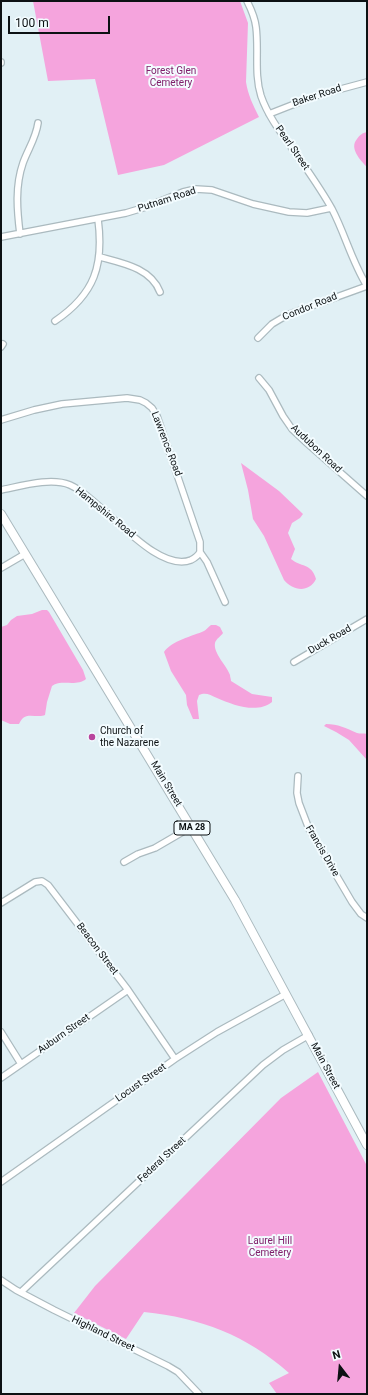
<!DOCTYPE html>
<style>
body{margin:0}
#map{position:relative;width:368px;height:1395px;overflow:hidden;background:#e1f0f5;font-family:Roboto,sans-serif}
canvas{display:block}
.frame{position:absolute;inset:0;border:2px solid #0c1113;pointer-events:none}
.north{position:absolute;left:320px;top:1347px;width:40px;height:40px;-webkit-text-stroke:3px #f3fcff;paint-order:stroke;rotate:344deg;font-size:11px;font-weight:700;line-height:16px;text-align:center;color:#0c1113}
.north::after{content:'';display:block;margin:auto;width:14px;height:18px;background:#0c1113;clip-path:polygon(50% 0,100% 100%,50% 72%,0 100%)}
.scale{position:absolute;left:8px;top:16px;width:102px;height:18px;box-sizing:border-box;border:2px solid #0c1113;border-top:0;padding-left:5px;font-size:12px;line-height:14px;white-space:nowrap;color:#0c1113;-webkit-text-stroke:3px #f3fcff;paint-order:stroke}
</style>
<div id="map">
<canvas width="368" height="1395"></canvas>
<div class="frame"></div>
<div class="north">N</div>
<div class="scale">100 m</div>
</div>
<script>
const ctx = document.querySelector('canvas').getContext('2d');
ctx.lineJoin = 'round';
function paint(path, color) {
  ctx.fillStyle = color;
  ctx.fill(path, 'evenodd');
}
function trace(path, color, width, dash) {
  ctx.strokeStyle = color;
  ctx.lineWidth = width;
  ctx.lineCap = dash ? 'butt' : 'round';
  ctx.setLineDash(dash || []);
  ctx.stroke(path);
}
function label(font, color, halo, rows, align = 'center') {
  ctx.font = font + ' Roboto,sans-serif';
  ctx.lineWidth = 4;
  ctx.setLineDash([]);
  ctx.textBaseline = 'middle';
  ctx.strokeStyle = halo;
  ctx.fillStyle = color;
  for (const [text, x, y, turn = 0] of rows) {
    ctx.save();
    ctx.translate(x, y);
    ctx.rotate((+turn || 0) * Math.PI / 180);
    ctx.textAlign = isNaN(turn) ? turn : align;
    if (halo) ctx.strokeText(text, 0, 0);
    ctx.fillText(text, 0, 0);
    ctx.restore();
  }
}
const green = new Path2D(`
 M33 1H240L248 23 246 82C248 95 253 105 259 117L164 165 118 175 95 79 48 81Z
 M367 132V167C360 160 349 148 357 139 360 135 362 133 367 132Z
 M241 463 279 491 303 514 300 518 292 523 288 533 295 549 291 559C300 567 312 563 316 579 309 593 293 591 284 580L264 536 253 519 248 490Z
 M42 610H47L49 612 83 670 86 679C77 687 61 679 52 686L47 702 45 715C39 718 28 713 23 718 21 720 20 722 19 724H10L1 720V627L7 625 11 620 17 616 32 614Z
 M211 625H216L220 627 223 633C221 636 216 639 215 643 213 653 227 666 230 675 230 677 231 679 231 681L252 694 272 697V702C257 714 233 705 217 698 210 695 206 692 199 695L197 701 199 719H193L187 705 186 695 171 671 164 652C171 641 193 636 204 631 206 630 208 627 211 625Z
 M326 724C338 724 346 728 357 733 360 734 364 733 367 734V760L349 740 336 732 324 726Z
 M318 1072 367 1166V1394H277L269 1383 289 1373C246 1335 201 1318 144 1312L126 1339 74 1313 95 1286 281 1098Z`);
const minor = new Path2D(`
 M247 1C251 9 255 18 256 27 259 50 254 74 261 96 269 119 285 138 299 158 310 174 322 191 332 209 345 234 352 262 367 286
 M1 62V63
 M269 114 315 96 367 82
 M20 234C17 210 15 186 23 163 28 149 36 138 38 123
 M1 237 126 213 146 207 183 192 196 189 212 190 253 204 289 212 307 213 331 208
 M100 257C122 263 151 268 160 292
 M55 321C95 294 104 265 98 219
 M258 338 272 324 287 315 367 286
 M1 347 3 344
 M259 378 269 390 283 416 292 429 308 444 367 496
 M1 420 34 410 62 404 127 398 140 400 146 403 152 408 157 416 200 542V552L207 562 225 602
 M1 490C21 486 51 477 70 485 102 499 155 574 191 560 195 558 198 556 200 552
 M1 568 25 554
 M294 662 367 619
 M298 776 297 793 299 803 309 829 352 902 361 914 367 918
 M124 862 138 854 155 848 191 827
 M1 903 35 882 42 881 48 885 128 990 175 1059
 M1 1032 21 1064
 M1 1078 128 990
 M1 1182 175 1059 217 1032 286 994
 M1 1280 16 1290 54 1310 168 1366 178 1372 199 1394
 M21 1292 263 1065 283 1050 309 1035`);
const primary = new Path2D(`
 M1 514 235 900 367 1145`);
const markers = [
 [92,737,4,"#b9449d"]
];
const shields = [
 [192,828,36]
];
const shieldNames = [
 ["MA 28",192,828]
];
const parkNames = [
 ["Forest Glen",171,71],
 ["Cemetery",171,83],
 ["Laurel Hill",270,1241],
 ["Cemetery",270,1253]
];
const streetNames = [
 ["Baker Road",317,96,-18],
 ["Pearl Street",292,148,55],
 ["Putnam Road",167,200,-18],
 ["Condor Road",310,307,-22],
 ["Lawrence Road",166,444,69],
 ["Audubon Road",316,449,43],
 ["Hampshire Road",105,513,39],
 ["Duck Road",330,640,-30],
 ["Main Street",166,784,59],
 ["Francis Drive",322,851,60],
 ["Beacon Street",97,949,53],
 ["Auburn Street",64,1034,-35],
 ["Main Street",325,1066,62],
 ["Locust Street",141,1083,-35],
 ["Federal Street",162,1160,-43],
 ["Highland Street",103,1334,26]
];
const poiNames = [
 ["Church of",100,731],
 ["the Nazarene",100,743]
];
paint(green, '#f5a4dd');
trace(minor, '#abbabf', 8);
trace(primary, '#abbabf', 10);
trace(minor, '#fff', 5.5);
trace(primary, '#fff', 8);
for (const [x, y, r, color] of markers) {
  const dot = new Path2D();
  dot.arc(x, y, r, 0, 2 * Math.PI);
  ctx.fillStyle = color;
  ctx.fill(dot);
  trace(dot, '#f3fcff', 1.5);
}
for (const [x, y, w] of shields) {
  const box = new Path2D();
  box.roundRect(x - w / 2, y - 7, w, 14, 3);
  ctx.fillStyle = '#f3fcff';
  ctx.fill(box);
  trace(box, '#0c1113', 1);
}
label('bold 9px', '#0c1113', null, shieldNames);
label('10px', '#80206b', '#f3fcff', parkNames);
label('10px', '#0c1113', '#f3fcff', streetNames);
label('10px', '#0c1113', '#f3fcff', poiNames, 'left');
</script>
